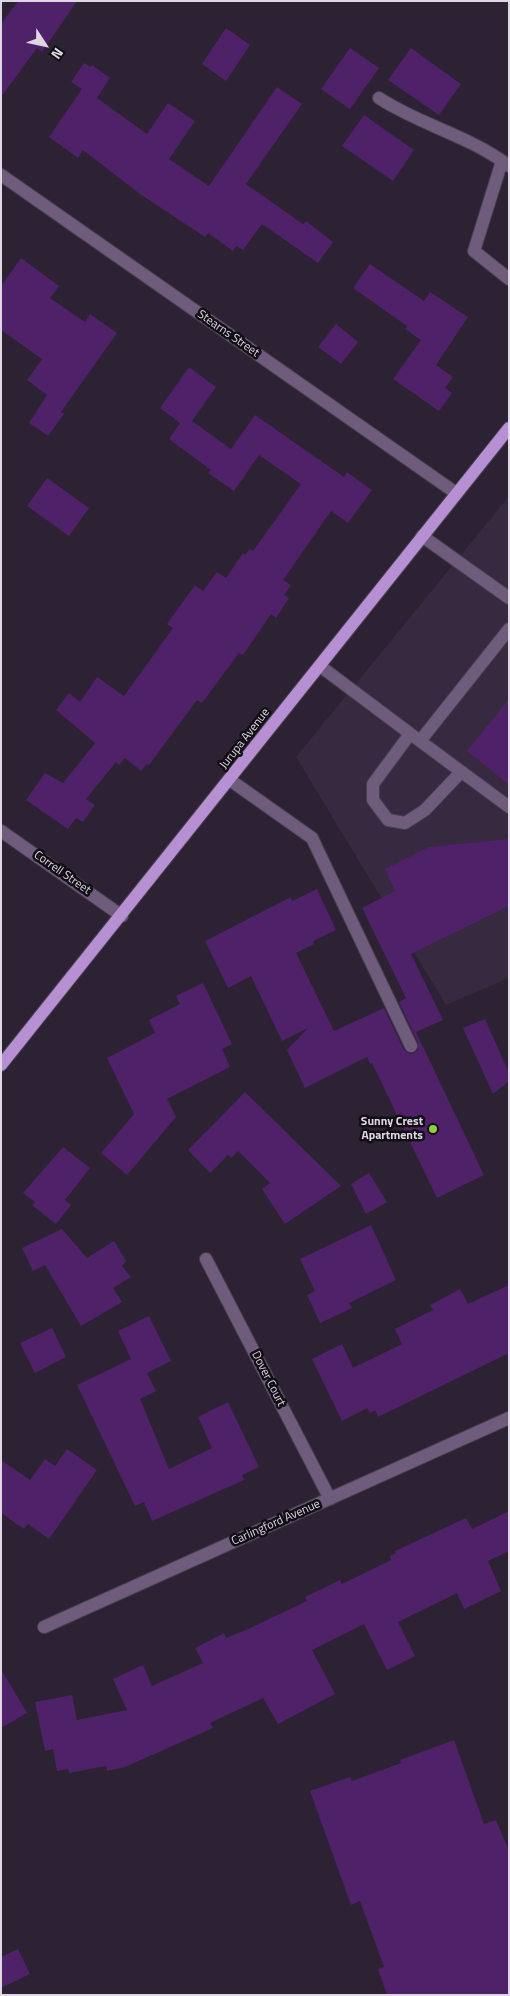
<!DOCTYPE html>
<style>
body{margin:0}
#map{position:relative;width:510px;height:1996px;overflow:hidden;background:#2c2233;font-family:"Titillium Web",sans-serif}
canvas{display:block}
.frame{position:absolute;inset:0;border:2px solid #ded8e3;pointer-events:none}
.north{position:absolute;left:20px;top:20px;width:50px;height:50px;-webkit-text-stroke:4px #120e15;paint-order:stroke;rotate:125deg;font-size:14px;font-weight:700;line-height:20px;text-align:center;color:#ded8e3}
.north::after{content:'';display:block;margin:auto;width:18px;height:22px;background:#ded8e3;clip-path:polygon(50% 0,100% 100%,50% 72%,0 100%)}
</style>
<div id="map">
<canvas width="510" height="1996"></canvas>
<div class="frame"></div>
<div class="north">N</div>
</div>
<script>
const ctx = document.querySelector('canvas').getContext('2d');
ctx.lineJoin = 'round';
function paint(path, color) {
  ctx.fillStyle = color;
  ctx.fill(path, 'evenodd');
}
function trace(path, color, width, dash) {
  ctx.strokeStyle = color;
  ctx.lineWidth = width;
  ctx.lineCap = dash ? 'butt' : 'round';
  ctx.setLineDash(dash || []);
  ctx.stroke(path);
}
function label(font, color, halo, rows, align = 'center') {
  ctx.font = font + ' "Titillium Web",sans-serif';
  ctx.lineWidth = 5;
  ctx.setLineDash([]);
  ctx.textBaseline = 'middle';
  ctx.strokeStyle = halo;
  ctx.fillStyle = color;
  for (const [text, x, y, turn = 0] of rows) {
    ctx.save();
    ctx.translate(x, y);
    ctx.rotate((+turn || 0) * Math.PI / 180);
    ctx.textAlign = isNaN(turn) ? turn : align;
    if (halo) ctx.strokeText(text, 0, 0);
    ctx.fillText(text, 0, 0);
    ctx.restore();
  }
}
const built = new Path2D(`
 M509 496V978L446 1005 296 757Z`);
const building = new Path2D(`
 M18 1H77L42 52 37 48 1 97V24Z
 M226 28 250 45 226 81 202 64Z
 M350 48 379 68 350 109 321 89Z
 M411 48 461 84 439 115 388 80Z
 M84 63 90 67 92 65 110 78 97 98 147 134 168 103 195 121 169 159 209 186 277 87 302 104 246 184 303 224 306 221 333 242 318 263 262 224 243 250 236 246 233 251 208 233 205 237 140 194 83 150 78 158 49 137 82 89 71 82Z
 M364 115 414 150 393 181 342 146Z
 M21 258 59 286 50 298 85 322 90 314 117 333 61 412 64 414 48 436 29 423 47 395 27 380 42 359 1 330V286Z
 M370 264 424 301 430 292 468 317 436 365 453 377 445 388 452 393 439 411 393 379 421 340 405 329 407 326 353 288Z
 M336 324 358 342 341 364 318 347Z
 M189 367 216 387 192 421 231 449 255 415 344 477 347 472 372 490 348 523 331 511 283 580 291 585 284 595 289 598 276 618 271 614 243 655 239 653 202 703 197 700 149 765 147 764 141 771 125 758 119 765 116 762 86 799 95 805 83 822 76 818 68 829 26 800 45 773 63 783 95 743 56 710 69 693 80 702 97 677 124 696 173 628 167 624 195 585 203 591 217 572 226 578 243 553 245 555 250 549 253 551 301 484 259 455 234 491 208 473 211 470 169 439 180 423 160 408Z
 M47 478 89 508 69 536 27 506Z
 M509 699V785L467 751Z
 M509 839V906L411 954 443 1020 416 1032 484 1175 437 1198 372 1063 370 1064 367 1057 305 1088 287 1050 308 1028 282 1041 251 976 228 988 205 941 291 897 292 901 317 889 336 930 313 941 314 944 296 953 334 1031 384 1008 404 1050 410 1054 414 1053 418 1050V1043L399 1002 406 998 362 908 395 891 385 869 429 847Z
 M203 983 232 1044 222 1049 230 1067 167 1099 176 1117 127 1175 101 1153 134 1114 107 1058 155 1033 149 1020 180 1004 176 996Z
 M485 1019 509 1073V1081L493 1094 463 1028Z
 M245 1092 341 1186 285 1224 262 1189 270 1183 238 1151 231 1158 228 1155 210 1173 188 1150Z
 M63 1147 90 1168 65 1200 71 1205 56 1224 32 1205 35 1202 23 1193Z
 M369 1173 387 1202 366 1214 351 1184Z
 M371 1225 396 1280 349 1303 352 1308 320 1323 307 1295 315 1291 300 1259Z
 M62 1229 87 1258 114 1241 126 1261 122 1266 131 1277 113 1288 122 1302 81 1326 45 1265 33 1271 22 1248Z
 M509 1285V1353L378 1417 375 1410 370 1413 367 1408 342 1421 312 1359 342 1344 353 1368 402 1344 395 1329 433 1310 430 1305 460 1289 468 1304Z
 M149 1316 171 1361 147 1373 156 1391 140 1399 169 1469 212 1448 198 1417 228 1402 259 1467 242 1475 244 1480 152 1521 144 1502 135 1506 77 1385 131 1359 118 1331Z
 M52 1328 66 1357 35 1373 20 1343Z
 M67 1449 97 1470 49 1539 28 1524 24 1529 1 1513V1460L30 1480 45 1459 55 1466Z
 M509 1511V1551L488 1561 501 1591 464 1609 457 1593 398 1622 415 1656 387 1670 364 1624 312 1650 335 1694 278 1724 263 1698 210 1723 213 1728 125 1767 107 1771 106 1766 69 1773 68 1769 57 1771 53 1749 45 1751 35 1702 72 1695 77 1720 127 1710 113 1679 143 1665 152 1686 203 1663 195 1648 224 1633 226 1638 246 1630 307 1601 305 1597 340 1580 342 1584 391 1560 390 1556 396 1553 395 1551 466 1518 472 1529Z
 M1 1669 27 1713 1 1728Z
 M454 1740 484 1824 496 1820 509 1851V1995H387L378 1969 384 1967 360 1901 351 1905 310 1791 350 1777 352 1781 401 1763 400 1760Z
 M18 1949 30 1974 1 1988V1957Z`);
const minor = new Path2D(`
 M379 98C420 125 470 136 509 166
 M502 161 474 251 509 279
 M1 175 456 493
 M422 536 509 598
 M320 666 420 741 509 629
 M410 734 373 784V800L388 820 405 823 425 810 461 772
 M420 741 509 807
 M230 780 312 838 411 1046
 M1 831 122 916
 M206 1259 330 1499
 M44 1627 509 1418`);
const major = new Path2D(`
 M1 1065 509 428`);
const markers = [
 [433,1129,5,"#8ecd42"]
];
const streetNames = [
 ["Stearns Street",228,334,35],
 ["Jurupa Avenue",245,739,-52],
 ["Correll Street",62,873,35],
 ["Dover Court",268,1379,63],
 ["Carlingford Avenue",276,1523,-24]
];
const poiNames = [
 ["Sunny Crest",423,1122],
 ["Apartments",423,1136]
];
paint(built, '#362940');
paint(building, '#4f2169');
trace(minor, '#483f4f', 14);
trace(major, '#483f4f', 14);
trace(minor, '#6f5c7d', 12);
trace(major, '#b78fd3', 12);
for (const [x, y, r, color] of markers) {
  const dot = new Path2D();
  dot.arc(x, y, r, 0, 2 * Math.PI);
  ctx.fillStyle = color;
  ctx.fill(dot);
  trace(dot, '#120e15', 2);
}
label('12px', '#ded8e3', '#120e15', streetNames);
label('bold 12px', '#ded8e3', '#120e15', poiNames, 'right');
</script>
